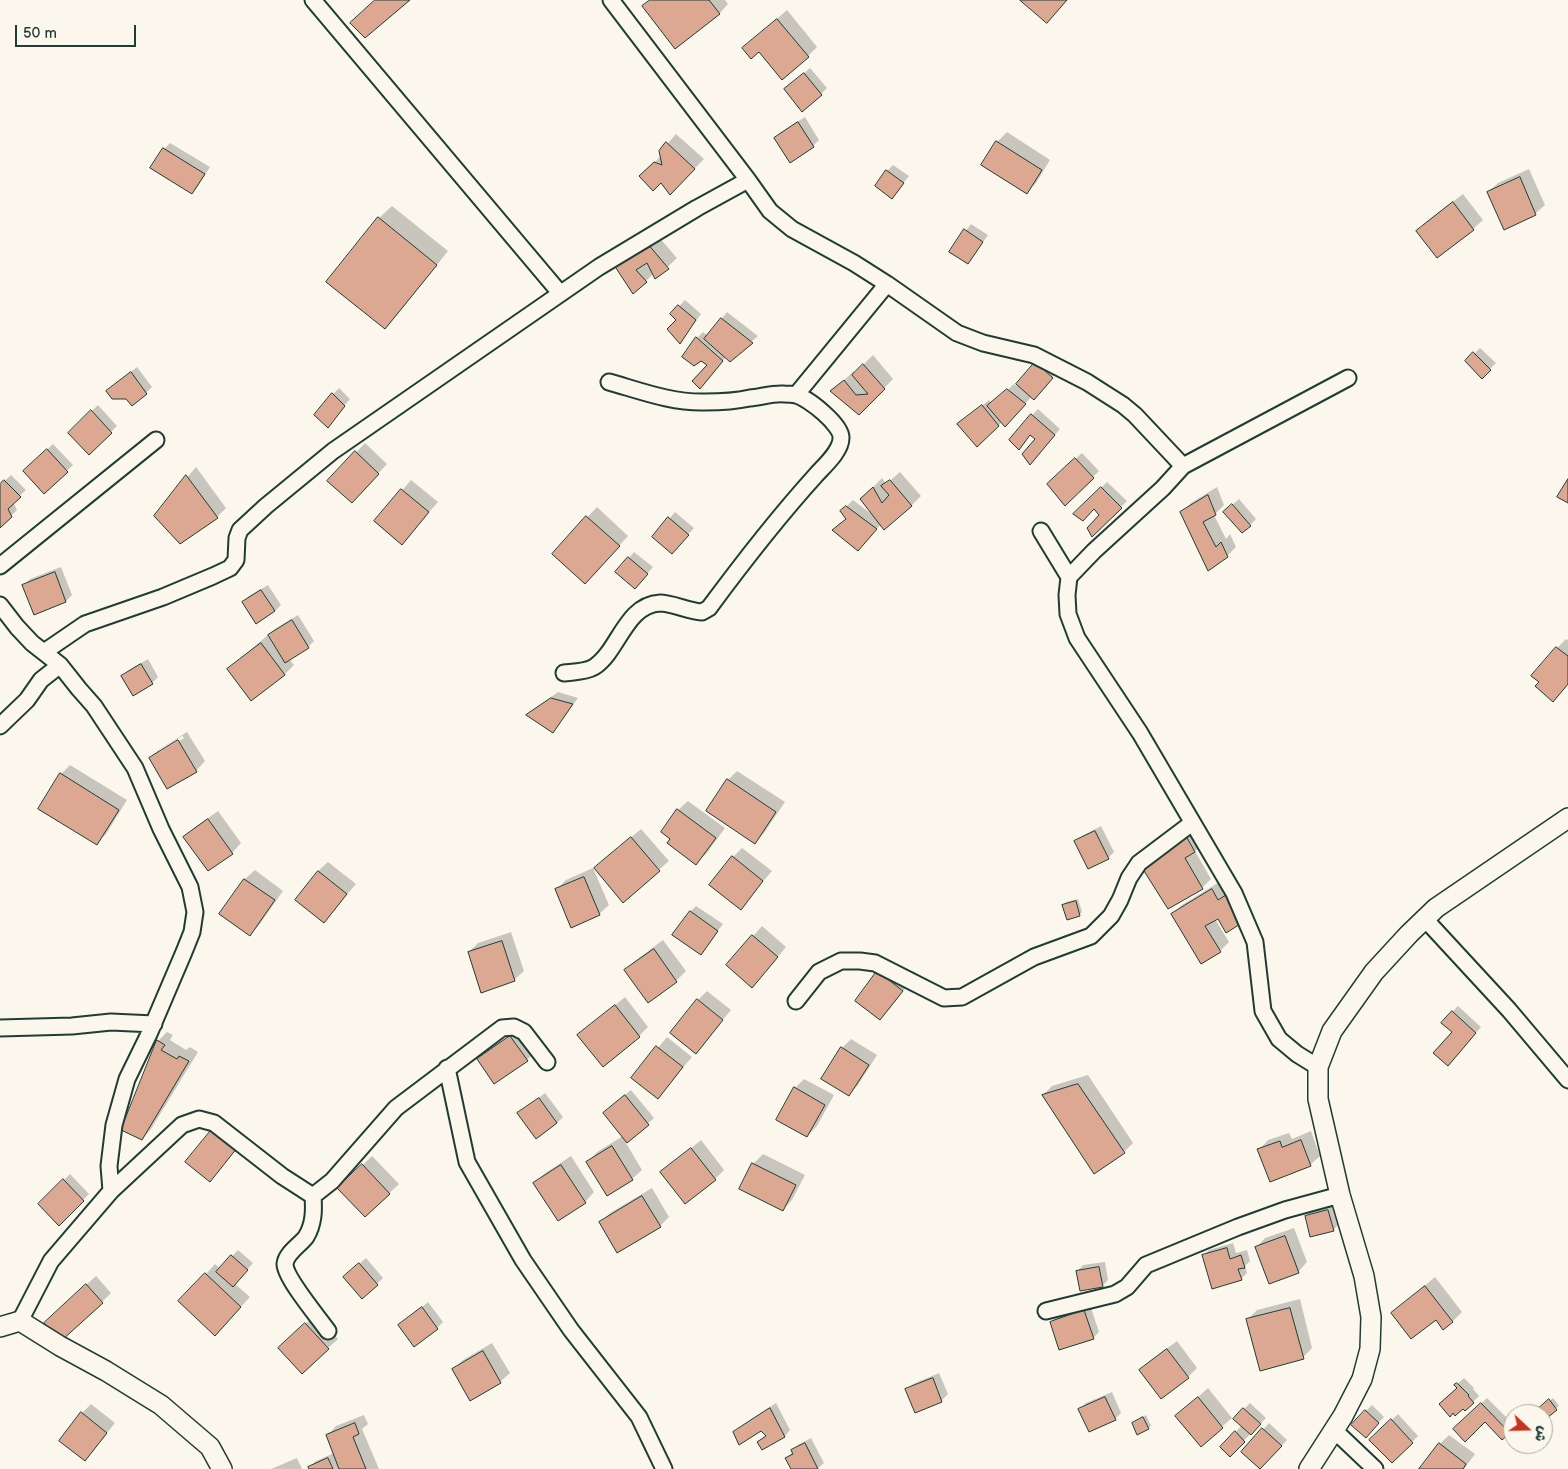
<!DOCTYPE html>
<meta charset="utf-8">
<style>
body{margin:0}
#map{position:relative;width:1568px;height:1469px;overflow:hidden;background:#fbf7ec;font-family:"Balsamiq Sans","Playpen Sans Arabic",sans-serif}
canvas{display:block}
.north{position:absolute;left:1503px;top:1404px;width:50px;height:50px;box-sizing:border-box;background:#fbf7ec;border:1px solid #a3ada2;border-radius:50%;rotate:111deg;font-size:14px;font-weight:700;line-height:20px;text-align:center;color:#1f3d34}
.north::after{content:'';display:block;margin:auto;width:18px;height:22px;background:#c8321e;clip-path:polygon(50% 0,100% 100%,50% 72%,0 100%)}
.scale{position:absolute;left:15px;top:25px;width:121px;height:22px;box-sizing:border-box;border:2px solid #1f3d34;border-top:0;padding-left:6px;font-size:15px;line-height:18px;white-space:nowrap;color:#1f3d34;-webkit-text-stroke:4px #fbf7ec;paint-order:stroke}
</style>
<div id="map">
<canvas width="1568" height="1469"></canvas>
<div class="north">ش</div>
<div class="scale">50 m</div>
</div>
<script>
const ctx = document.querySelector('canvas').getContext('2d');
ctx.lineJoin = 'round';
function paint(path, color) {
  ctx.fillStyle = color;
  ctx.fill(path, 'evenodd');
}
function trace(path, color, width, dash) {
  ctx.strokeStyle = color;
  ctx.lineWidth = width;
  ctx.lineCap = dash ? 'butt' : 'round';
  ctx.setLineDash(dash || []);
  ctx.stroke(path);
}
const shadow = new Path2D(`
 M650 0H725L728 4 719 14Z
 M787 10 817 47 808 56 744 48Z
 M810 68 827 88 821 94 792 84Z
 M805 117 819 140 813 146 775 138 781 132Z
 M1007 132 1050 160 1036 183 1027 192 983 165 997 142Z
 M676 134 704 159 670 194 661 182 641 176 661 156 660 152Z
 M170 143 210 167 198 186 192 192 164 149Z
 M893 165 909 176 892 197 887 171Z
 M1529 169 1545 205 1535 214 1488 192 1498 183Z
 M1463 194 1483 220 1473 229 1418 231 1427 221Z
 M392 206 448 251 397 315 385 328 379 218Z
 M971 224 988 235 968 263 951 251Z
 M657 235 677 258 656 278 654 273 646 281 616 265Z
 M685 300 701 314 680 342 677 320 672 314Z
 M727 312 758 336 730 360 726 357 706 381 709 365 701 359 684 356 697 338 703 332 708 336Z
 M1480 348 1496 363 1482 377 1467 361Z
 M873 355 893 379 859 414 832 391 854 371 855 373Z
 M1036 363 1058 371 1040 392 1032 396 1011 420 1002 422 977 446 965 419 989 400 992 404 1014 384 1017 386Z
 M137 367 152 387 146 393 114 385Z
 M339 388 350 399 328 426 333 394Z
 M98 405 117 426 89 453 69 433Z
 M1038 409 1060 429 1036 457 1037 439 1031 434 1019 448 1010 440Z
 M365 443 387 464 361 492 329 481Z
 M53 444 73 465 44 492 30 465Z
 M1082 453 1099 471 1065 504 1055 478Z
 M196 467 226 508 217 517 155 516Z
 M900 472 921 496 911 506 881 524 864 543 839 524 847 518 842 511 853 500 874 516 862 499 882 478 886 484Z
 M11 475 26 490 13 502 17 510 0 527V485Z
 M411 480 438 502 402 543 376 521Z
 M1107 482 1127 501 1093 535 1101 515 1094 508 1075 514Z
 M1217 487 1224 505 1214 515 1226 539 1230 534 1236 547 1227 556 1209 569 1182 512 1191 503Z
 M1239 499 1256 519 1250 525 1231 506Z
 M597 507 628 536 594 573 553 554Z
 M675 512 694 528 678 546 654 537Z
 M634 552 653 567 641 581 629 558Z
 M61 567 72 595 66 601 34 613 24 585 30 579Z
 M268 585 281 605 275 611 243 602 249 596Z
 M298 615 314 641 308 647 289 659 294 665 285 674 251 699 228 669 275 629Z
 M1566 639 1568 640V684L1557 648Z
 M148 659 158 677 152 683 123 676 129 670Z
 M558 692 578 698 553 732 528 714Z
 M187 732 205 761 196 771 150 758 160 749ZM182 736 184 738 159 753V750Z
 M70 765 127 800 106 834 96 844 61 774Z
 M737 771 785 802 764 833 755 842 728 780Z
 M688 801 725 828 706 854 696 863 678 810Z
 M218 811 241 843 232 853 185 837 194 828Z
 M1101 826 1114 852 1108 858 1076 842 1082 836Z
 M1196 828 1204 842 1195 851 1211 879 1202 888 1141 863Z
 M641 829 669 861 623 901 605 859Z
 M742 848 772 871 740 908 733 857Z
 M328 862 356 884 324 921 318 871Z
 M593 868 609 905 599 914 556 890 566 880Z
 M255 870 283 891 259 925 250 934 221 914 245 879Z
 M1221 881 1235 887 1251 913 1241 922 1218 917 1215 919 1229 942 1220 951 1172 914 1182 905Z
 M1078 899 1082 912 1079 915 1064 905 1066 902Z
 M696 906 723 924 701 953 690 912Z
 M762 926 786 947 761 977 728 965Z
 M511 932 524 971 514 980 469 952 478 943Z
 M663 940 686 971 676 981 648 1001 626 970 635 961Z
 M887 963 911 981 889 1009 880 1019 856 1001Z
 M707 991 731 1010 696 1052 698 1000Z
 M625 997 648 1027 639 1036 579 1035Z
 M1458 1006 1481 1027 1453 1059 1452 1012Z
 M520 1028 536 1051 527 1060 478 1059 488 1050Z
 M167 1032 173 1035 170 1040 186 1050 190 1047 198 1052 151 1129 142 1139 158 1041Z
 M667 1037 692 1057 658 1097 633 1078Z
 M851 1039 877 1055 858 1085 848 1095 842 1048Z
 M1088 1075 1133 1143 1124 1152 1043 1095 1052 1086Z
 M804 1079 834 1095 817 1126 807 1136 795 1088Z
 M631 1090 654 1118 626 1143 642 1170 632 1179 588 1162 597 1152 623 1136 610 1107Z
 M545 1093 563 1117 557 1123 519 1113Z
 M1311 1131 1320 1156 1310 1165 1259 1150 1268 1140 1289 1133 1292 1139Z
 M701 1140 724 1170 715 1179 662 1172Z
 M763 1154 805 1175 792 1200 783 1210 741 1189 753 1164Z
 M372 1156 399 1184 365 1216 339 1188Z
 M571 1156 594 1192 585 1202 535 1183 544 1174Z
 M70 1174 89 1194 59 1224 40 1204Z
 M652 1188 669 1217 660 1226 601 1222 610 1213Z
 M1334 1205 1339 1224 1333 1230 1306 1216 1312 1210Z
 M1294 1228 1307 1262 1298 1272 1256 1248 1265 1238Z
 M1233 1243 1236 1253 1247 1250 1250 1261 1245 1266 1247 1273 1241 1279 1203 1256 1209 1250Z
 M238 1250 253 1263 235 1284 250 1297 224 1325 206 1274 215 1264 220 1269Z
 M366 1258 383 1278 377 1284 351 1271Z
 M1105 1262 1108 1280 1102 1286 1077 1271 1083 1265Z
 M96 1276 111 1293 102 1302 55 1313Z
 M1435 1277 1462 1312 1452 1322 1392 1313Z
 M1300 1299 1312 1348 1303 1357 1247 1320 1257 1310Z
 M428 1302 443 1322 437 1328 400 1325Z
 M1090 1305 1099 1332 1093 1338 1051 1322 1057 1316Z
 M315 1315 338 1339 302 1372 289 1339Z
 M1177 1341 1197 1368 1188 1377 1141 1370 1150 1361Z
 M492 1343 510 1373 500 1382 453 1370 463 1360Z
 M939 1373 948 1394 942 1400 916 1411 907 1390 913 1384Z
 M1464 1378 1474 1388 1473 1389 1479 1396 1465 1410 1458 1388 1456 1385Z
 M1208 1388 1232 1418 1201 1445 1177 1416Z
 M1112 1392 1121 1413 1115 1419 1080 1409 1086 1403Z
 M1487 1398 1513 1424V1427L1502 1438 1485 1421 1455 1429Z
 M1553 1398 1559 1406 1547 1416 1543 1406Z
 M776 1403 790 1430 785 1436 762 1448 759 1442 766 1435 761 1430 735 1432 741 1426Z
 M1250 1403 1266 1418 1230 1455 1222 1447 1242 1425 1235 1418Z
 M91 1404 115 1423 85 1460 82 1413Z
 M1372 1405 1384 1417 1365 1436 1353 1424Z
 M1398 1414 1418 1436 1392 1462 1371 1440Z
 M364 1415 368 1424 362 1429 379 1469H310V1467L316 1461 334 1453 327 1436 336 1426Z
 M1146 1415 1151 1426 1148 1428 1133 1423Z
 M1269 1423 1287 1440 1261 1468 1243 1452Z
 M1449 1435 1475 1454 1464 1469H1421L1440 1444Z
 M811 1438 824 1463 817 1469H793L787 1458 798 1445Z
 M297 1458 302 1469H271Z`);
const building = new Path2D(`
 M375 0H410L365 38 350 23Z
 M650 0H709L720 14 675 49 642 6Z
 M1020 0H1067L1047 23Z
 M777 19 809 57 782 80 759 52 751 59 742 48Z
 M804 73 822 95 802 112 784 89Z
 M798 122 814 147 790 163 774 138Z
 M996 141 1042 170 1027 194 981 165Z
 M666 142 695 169 670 195 661 183 653 191 639 176 654 162 662 165 659 151Z
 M163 148 205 174 192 194 150 168Z
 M886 170 904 183 892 199 875 186Z
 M1520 177 1536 215 1504 230 1487 192Z
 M1453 202 1474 230 1437 258 1416 231Z
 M378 217 437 265 385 329 326 282Z
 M964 229 983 242 968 264 949 252Z
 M647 243 669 269 655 279 647 263 636 270 647 282 633 294 614 265Z
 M678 305 696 320 680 344 667 329 676 320 670 314Z
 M721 318 753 343 730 362 704 339Z
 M696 337 723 361 700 389 692 381 707 365 701 361 694 366 682 357Z
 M1473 352 1491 370 1482 379 1465 361Z
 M1035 362 1053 378 1034 400 1016 384Z
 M863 364 885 389 859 415 830 391 844 380 856 395 868 394 852 375Z
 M131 372 147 394 132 406 126 399H112L106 391Z
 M1007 389 1026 404 1005 427 987 406Z
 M332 393 345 406 328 428 314 415Z
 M982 405 999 426 977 447 957 424Z
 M91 410 112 433 89 455 68 433Z
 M1031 414 1055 435 1030 465 1022 454 1035 439 1030 435 1019 450 1009 440Z
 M47 449 68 472 44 494 23 471Z
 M355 451 379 474 352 503 327 481Z
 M1075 458 1094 478 1065 506 1047 484Z
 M186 475 218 518 180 544 154 516Z
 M1568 479V503L1557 497Z
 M4 480 21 497 8 509 12 517 0 528V484Z
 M890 480 912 506 884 530 860 499 873 487 882 503 889 495 881 486Z
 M1101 487 1122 508 1092 537 1087 528 1099 515 1094 509 1083 521 1073 514Z
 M401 489 429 512 402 545 374 521Z
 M1208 495 1216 515 1203 522 1216 547 1221 542 1228 557 1208 571 1180 512Z
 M1232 504 1251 526 1242 533 1223 512Z
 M846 506 877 529 858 551 832 530 846 519 840 511Z
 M586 516 620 546 585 584 552 554Z
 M668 517 689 535 672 554 652 537Z
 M628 557 648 574 635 589 615 572Z
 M55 572 66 602 34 615 22 585Z
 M261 590 275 611 256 624 242 602Z
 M292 620 309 648 285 663 268 635Z
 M261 643 285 675 251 701 227 669Z
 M1556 647 1568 656V684L1553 702 1535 686 1539 682 1531 676Z
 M141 664 153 684 133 696 121 676Z
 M551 698 573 704 553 733 526 715Z
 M178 740 197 772 167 789 149 758Z
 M60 773 119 810 97 845 38 809Z
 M727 779 776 812 755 844 706 811Z
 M677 809 716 838 696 865 667 843 670 839 661 832Z
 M208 819 233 854 208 871 183 837Z
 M1095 831 1109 859 1088 869 1074 841Z
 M1186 836 1195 852 1185 858 1203 889 1168 909 1139 863Z
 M631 837 660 871 623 903 594 868Z
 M732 856 763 881 741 910 709 885Z
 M318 871 347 894 324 923 295 900Z
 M584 877 600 915 571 928 555 889Z
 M244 879 275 900 250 936 219 914Z
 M1212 889 1218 900 1226 895 1242 923 1226 933 1218 919 1205 926 1221 952 1201 964 1171 914Z
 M1076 901 1080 916 1067 920 1062 905Z
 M690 911 718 931 701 955 672 935Z
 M752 935 778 957 752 988 726 965Z
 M502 941 515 981 481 993 468 952Z
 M654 949 677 982 648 1003 624 970Z
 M877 971 903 991 880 1020 855 1001Z
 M697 999 723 1020 696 1054 670 1033Z
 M615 1005 640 1037 603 1067 577 1035Z
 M1452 1011 1476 1033 1448 1066 1433 1053 1452 1032 1441 1023Z
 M510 1036 528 1061 494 1084 477 1059Z
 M157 1040 165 1045 161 1050 177 1059 179 1056 189 1061 142 1140 121 1130Z
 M656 1046 683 1067 658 1099 631 1078Z
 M841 1047 869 1065 849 1096 821 1079Z
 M1078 1084 1125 1153 1094 1174 1042 1095Z
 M794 1087 825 1105 807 1137 776 1120Z
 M625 1095 649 1125 627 1143 603 1113Z
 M539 1098 557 1123 536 1139 517 1113Z
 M213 1128 237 1148 210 1182 185 1162Z
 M1301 1140 1311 1166 1270 1182 1257 1149 1280 1141 1282 1147Z
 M612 1146 633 1180 607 1196 586 1162Z
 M691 1148 716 1180 685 1204 660 1172Z
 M752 1163 796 1185 783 1211 739 1189Z
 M362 1164 390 1194 365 1217 337 1188Z
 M561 1165 586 1203 558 1221 533 1183Z
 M63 1179 84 1201 59 1226 38 1204Z
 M642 1196 661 1227 617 1253 599 1222Z
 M1328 1210 1334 1231 1310 1237 1305 1216Z
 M1285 1236 1299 1273 1269 1284 1255 1247Z
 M1227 1248 1230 1259 1241 1255 1245 1268 1238 1269 1242 1280 1212 1289 1202 1255Z
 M231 1255 248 1270 233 1287 216 1272Z
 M359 1263 378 1285 362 1299 343 1277Z
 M1099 1267 1103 1287 1080 1291 1076 1271Z
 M205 1273 241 1307 215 1336 178 1301Z
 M86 1284 103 1303 61 1341 44 1323Z
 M1425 1286 1453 1322 1443 1330 1436 1320 1411 1339 1391 1313Z
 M422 1307 438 1329 414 1347 398 1325Z
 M1290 1308 1304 1359 1260 1371 1246 1319Z
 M1084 1310 1094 1339 1059 1350 1050 1322Z
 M305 1323 329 1349 302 1374 278 1348Z
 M1167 1349 1189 1378 1161 1399 1139 1370Z
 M483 1351 501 1383 470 1401 452 1369Z
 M933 1378 942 1402 915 1413 905 1389Z
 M1457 1383 1469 1395 1468 1396 1474 1403 1465 1411 1463 1409 1455 1416 1453 1413 1450 1417 1439 1404 1457 1388 1454 1385Z
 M1105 1397 1116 1420 1089 1432 1078 1409Z
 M1198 1397 1223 1428 1201 1447 1175 1416Z
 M1549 1399 1557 1410 1547 1418 1539 1408Z
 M1481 1403 1510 1433 1502 1440 1485 1422 1465 1442 1453 1429Z
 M770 1408 785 1437 762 1450 757 1442 766 1436 761 1431 739 1445 733 1432Z
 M1243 1408 1261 1424 1251 1435 1233 1419Z
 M1365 1410 1379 1423 1366 1438 1351 1425Z
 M81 1412 107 1433 85 1461 59 1441Z
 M1143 1417 1149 1429 1137 1435 1132 1423Z
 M1391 1419 1413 1443 1392 1463 1369 1440Z
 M355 1423 359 1434 353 1437 366 1469H339L326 1435Z
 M1262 1428 1282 1446 1260 1469 1241 1452Z
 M1235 1431 1245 1442 1230 1457 1220 1447Z
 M805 1443 818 1469H791L785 1458 793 1454 791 1450Z
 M1439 1443 1466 1464 1463 1469H1419Z
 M328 1458 333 1469H309L308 1467Z`);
const minor = new Path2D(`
 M313 0 560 293
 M748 180 770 211 792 229 854 263 887 284 957 333 983 343 1034 355 1087 382 1123 405 1135 415 1183 466
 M796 395 887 284
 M1041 531 1069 577
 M0 566 156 440
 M0 605 17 627 32 643 60 665 79 689 94 706 135 768 161 829 190 887 195 912 192 932 184 952 149 1034 127 1079 114 1125 109 1166 111 1191 51 1261 20 1321
 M44 652 85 624 163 597 213 576 230 568 236 560 237 538 240 530 266 506 333 451 599 267 697 208 748 180 611 0
 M564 673C573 672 586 672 594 667 619 651 625 605 660 603 672 603 688 611 702 612L709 608C743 562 778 517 816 475 825 465 841 451 841 438 842 425 808 398 796 395 792 394 788 394 784 394 773 393 761 397 750 398 736 401 720 402 705 402 672 403 641 391 609 382
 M0 726 27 700 41 680 60 665
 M1425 919 1509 1010 1568 1080
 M796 1001 819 972 841 961H860L875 963 944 998 962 997 1034 957 1091 936 1111 916 1120 900 1129 878 1139 863 1192 823
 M0 1028 72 1026 111 1022 154 1024
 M1318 1067 1297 1054 1279 1039 1263 1011 1255 942 1234 893 1140 733 1077 638 1068 614 1067 595 1069 577 1094 551 1163 488 1183 466 1348 378
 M447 1068 467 1162 523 1260 571 1330 639 1417 664 1469
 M111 1191 182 1125 199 1119 214 1123 282 1176 313 1196 332 1181 396 1108 502 1028 514 1027 524 1032 547 1062
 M313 1196C314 1210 314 1224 306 1237 300 1245 286 1253 285 1264 285 1278 319 1318 328 1331
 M1046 1311 1115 1294 1127 1287 1146 1265 1238 1227 1285 1210 1340 1195
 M1334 1430 1375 1469`);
const tertiary = new Path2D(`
 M0 1327 20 1321 60 1346 106 1371 161 1405 210 1447 222 1469
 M1309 1469 1343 1416 1362 1379 1370 1349 1371 1317 1364 1276 1340 1195 1318 1099V1067L1332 1031 1374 972 1409 934 1436 908 1568 818`);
paint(shadow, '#0003');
paint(building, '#dda892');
trace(building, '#1f3d34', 1);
trace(minor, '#1f3d34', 19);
trace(tertiary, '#1f3d34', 22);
trace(minor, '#fbf7ec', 15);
trace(tertiary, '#fbf7ec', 19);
</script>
